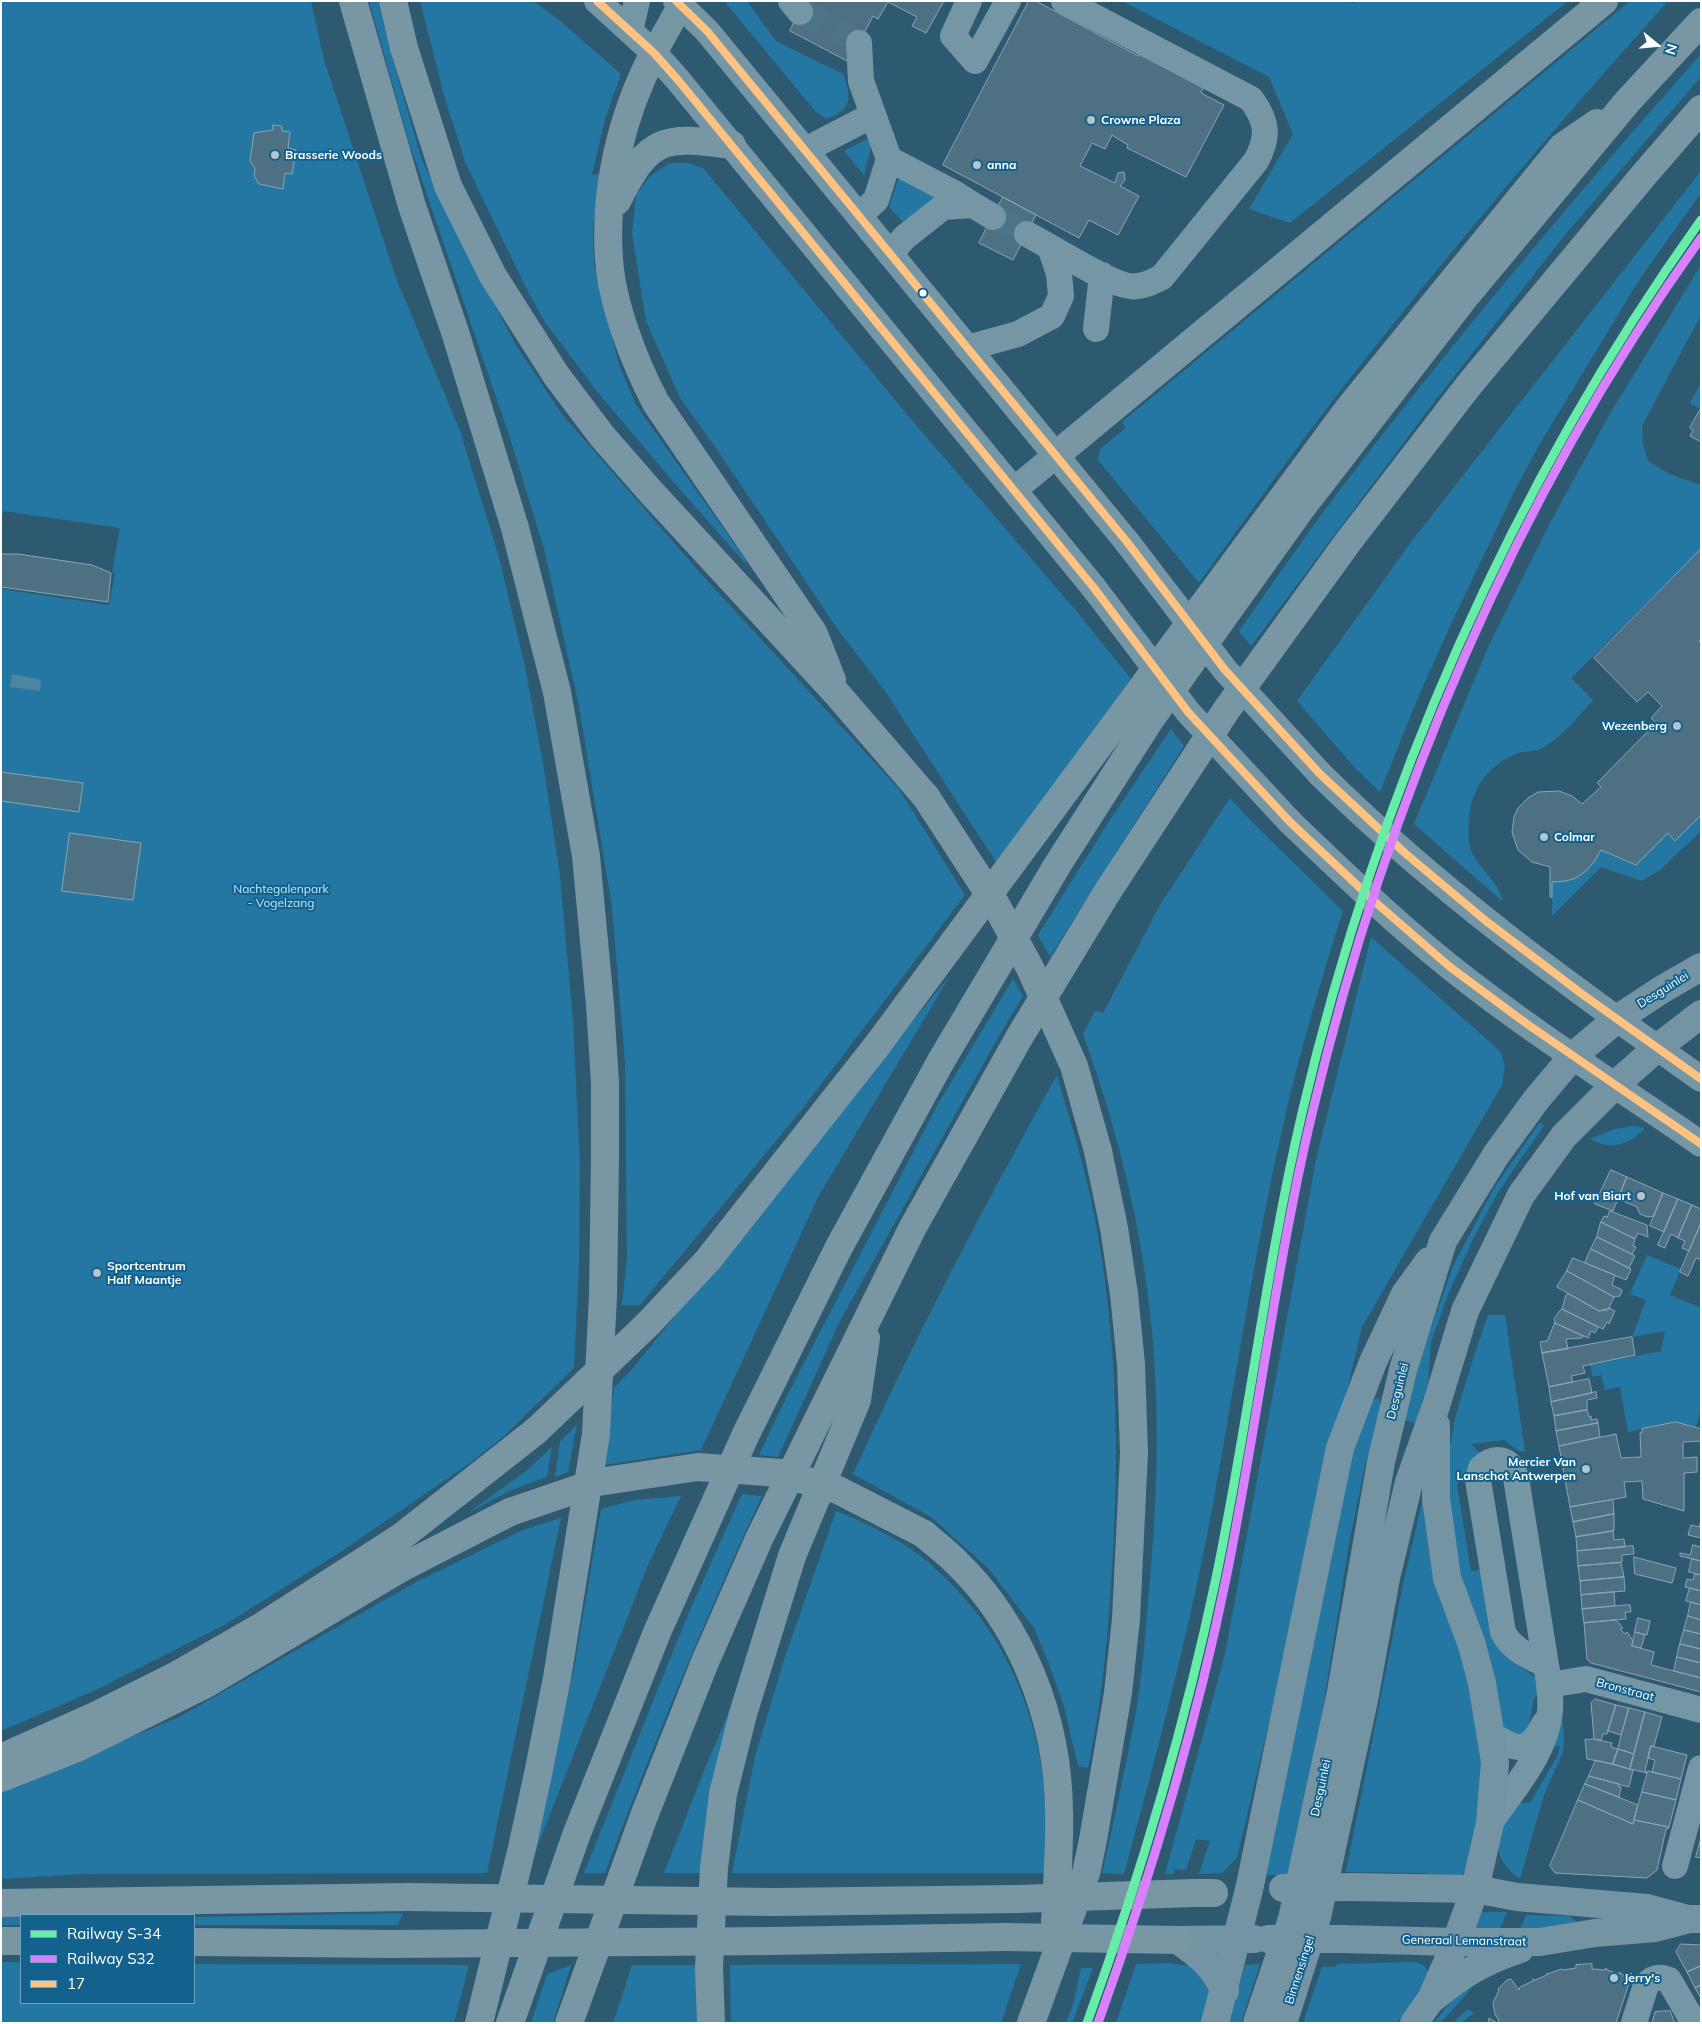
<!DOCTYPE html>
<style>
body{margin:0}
#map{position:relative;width:1702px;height:2024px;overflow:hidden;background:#2e5a71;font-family:Mulish,sans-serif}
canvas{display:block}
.frame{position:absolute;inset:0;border:2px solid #fff;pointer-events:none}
.legend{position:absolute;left:20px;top:1914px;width:175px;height:90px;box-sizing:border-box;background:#12628d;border:1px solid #71a1bb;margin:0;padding:6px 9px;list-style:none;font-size:15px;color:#fff}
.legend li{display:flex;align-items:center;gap:10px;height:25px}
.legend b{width:25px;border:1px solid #71a1bb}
.north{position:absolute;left:1632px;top:20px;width:50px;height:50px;-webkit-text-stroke:4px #12628d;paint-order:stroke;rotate:107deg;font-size:14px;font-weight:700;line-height:20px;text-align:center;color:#fff}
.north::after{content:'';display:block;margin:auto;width:18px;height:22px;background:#fff;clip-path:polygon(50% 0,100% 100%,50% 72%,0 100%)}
</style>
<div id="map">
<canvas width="1702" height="2024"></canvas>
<div class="frame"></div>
<ul class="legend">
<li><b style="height:6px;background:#66eda8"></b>Railway S-34</li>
<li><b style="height:6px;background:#d880ff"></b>Railway S32</li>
<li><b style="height:6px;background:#ffc280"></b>17</li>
</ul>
<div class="north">N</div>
</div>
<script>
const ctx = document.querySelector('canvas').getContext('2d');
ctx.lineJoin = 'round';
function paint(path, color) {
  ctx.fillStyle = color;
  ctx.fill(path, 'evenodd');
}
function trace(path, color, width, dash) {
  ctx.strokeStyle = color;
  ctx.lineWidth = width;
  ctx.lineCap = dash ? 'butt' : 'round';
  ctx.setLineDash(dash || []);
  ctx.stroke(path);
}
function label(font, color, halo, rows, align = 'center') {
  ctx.font = font + ' Mulish,sans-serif';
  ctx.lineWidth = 4;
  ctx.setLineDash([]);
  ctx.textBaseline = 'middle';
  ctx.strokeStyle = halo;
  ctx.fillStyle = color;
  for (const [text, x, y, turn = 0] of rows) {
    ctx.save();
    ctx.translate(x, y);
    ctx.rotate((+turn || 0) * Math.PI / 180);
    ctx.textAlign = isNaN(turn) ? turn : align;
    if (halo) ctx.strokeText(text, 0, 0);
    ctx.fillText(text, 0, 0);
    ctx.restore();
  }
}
const green = new Path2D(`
 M1 1H311L324 60 397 281 459 428 499 557 525 667 544 769 560 876 573 1020 580 1165 579 1264 574 1368 504 1436 470 1463 342 1551 226 1624 98 1689 1 1731V589L109 605 115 573 112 572 120 528 3 511 1 521Z
 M369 1H378L392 58 422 160 465 250 516 345 561 413 702 575 899 789 965 895 799 1113 640 1305H622L627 1258 625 1062 612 907 579 706 544 549 510 438 408 139Z
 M420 1H533L559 20 621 74 605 119 592 175 600 174 593 226 594 264 619 365 636 405 747 562H744L671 479 599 394 545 322 528 292 466 164 445 99Z
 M724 1H747L776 41 843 74C852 97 852 109 827 119L816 112Z
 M1122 1H1349L1353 4 1356 1H1568L1290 223 1249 209 1293 134 1269 77Z
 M1630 1H1668C1556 126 1447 254 1344 386 1294 450 1247 517 1199 583L1098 460 1100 449 1126 428 1122 422Z
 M1701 54V77L1564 236 1438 397 1251 646 1239 631C1270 587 1301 542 1333 499 1449 346 1573 198 1701 54Z
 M867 139 872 143 864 175 844 151Z
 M670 163H688L703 168 910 418 1078 613 1131 679 996 862 885 691 839 631 718 451 680 398 646 321 632 233 636 195 650 176Z
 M1701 171V193L1641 277 1542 440 1516 488 1451 624 1417 700 1380 792 1355 768 1297 701 1411 542Z
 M903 177 946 196 905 224 889 207 898 180Z
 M1701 265V315L1642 426 1643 445 1648 461 1669 474 1701 485V549L1571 678 1593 700C1578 717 1564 735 1544 747 1536 753 1524 750 1515 754 1477 772 1466 802 1469 842 1471 865 1500 879 1502 901L1414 824 1489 645 1552 519 1611 412Z
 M1701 382V408L1700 409 1690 403Z
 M1171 729 1184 746 1050 957 1038 935 1108 823Z
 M1230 798 1247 817 1343 911C1322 977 1302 1044 1286 1112 1254 1250 1234 1392 1208 1531 1185 1647 1155 1760 1124 1874L1102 1873C1114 1821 1125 1770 1135 1718 1142 1676 1146 1632 1149 1590 1159 1485 1161 1378 1145 1274 1133 1192 1111 1111 1083 1034L1095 1011 1103 1013 1160 905Z
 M1701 815V831L1661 869 1642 881 1601 867 1552 916V882C1576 880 1589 871 1601 850L1636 865 1668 833 1675 841Z
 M1371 937 1500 1051 1505 1066 1502 1085 1362 1327 1237 1858 1222 1873 1199 1874 1210 1841 1196 1839 1186 1870 1175 1869 1173 1874H1165L1225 1654 1316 1160Z
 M951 974 818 1197 701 1450 604 1465 614 1388 633 1368Z
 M1013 979 1023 996 1000 1034 840 1321 778 1457 759 1455 787 1396 938 1104Z
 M1057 1075C1070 1121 1085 1167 1094 1214 1118 1336 1120 1460 1111 1584 1107 1646 1101 1707 1088 1768L1078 1766 1064 1706 1049 1664 1034 1628 989 1569 931 1517 853 1474C914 1338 984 1206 1057 1075Z
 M1540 1122 1544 1126 1517 1164 1496 1196 1473 1239 1449 1292 1431 1342 1428 1383 1416 1423 1399 1419 1453 1266 1494 1188Z
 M1633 1126 1645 1128C1630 1145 1611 1151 1590 1139L1615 1129Z
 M1647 1255 1681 1269 1670 1295 1701 1308V1409L1696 1427 1676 1422 1628 1432 1620 1387 1605 1390 1601 1375 1593 1377 1590 1365 1661 1351 1665 1331 1632 1337 1646 1300 1630 1294Z
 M1488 1315H1505L1525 1451 1520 1452 1504 1440 1471 1444 1480 1453 1457 1485 1471 1571 1484 1569 1506 1655 1537 1679 1539 1691 1534 1699 1526 1740 1503 1728 1490 1658 1485 1642 1464 1595 1446 1515 1450 1446 1455 1418 1474 1356Z
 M1371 1399H1379L1382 1407 1365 1465 1349 1544 1317 1745 1289 1870 1287 1875H1261L1343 1482Z
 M577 1424 568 1472 555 1477 560 1442Z
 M552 1447 547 1477 511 1490 468 1513 526 1471Z
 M742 1494 762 1496C704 1620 653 1745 605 1873H584L689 1612Z
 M681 1496 648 1565 532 1860 574 1669 601 1509 634 1500Z
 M1423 1498 1472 1683 1481 1736 1483 1786 1476 1837 1467 1872 1458 1877 1421 1873 1346 1872 1404 1580Z
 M836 1511C868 1524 902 1540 928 1562 993 1618 1029 1687 1042 1771 1047 1804 1045 1839 1045 1873H732L755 1757 785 1657Z
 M561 1518 487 1873 84 1874 1 1879V1792L179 1717 416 1582 523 1530Z
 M1561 1702 1564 1737 1563 1752 1544 1795 1520 1879C1486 1853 1499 1835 1513 1802L1530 1803 1558 1755 1560 1746 1548 1747Z
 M730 1709 734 1710 703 1873H664L702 1776Z
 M1479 1912H1507L1498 1933 1471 1934Z
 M403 1913 398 1925H194V1917Z
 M1526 1915 1569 1916 1576 1921 1575 1924 1519 1932Z
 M1 1917H21V1925H1Z
 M1 1962H21V2003H194V1964L469 1965 454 2023H1Z
 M1416 1962 1424 1965 1428 1972 1423 1987 1397 2023H1303L1322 1967H1336L1337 1964Z
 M1170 1963 1201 1968 1211 1990 1203 2023H1116L1136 1964Z
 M1021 1964 1001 2023H731L730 1965Z
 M1260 1964 1241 2023H1229L1245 1965Z
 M571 1965 553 2023H531L547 1974Z
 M632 1965H696L697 2023H613Z
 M1081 1968H1093L1072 2023H1066L1074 2001Z
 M1477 1979 1465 1996 1440 2023H1434L1451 2001Z
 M1468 2009 1474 2013 1461 2023H1453Z`);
const water = new Path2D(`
 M12 674 39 679 41 681 40 691 10 687Z`);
const building = new Path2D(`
 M805 1H944L926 33 912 26 917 17 888 2 878 19 873 16 849 62 790 31Z
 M1029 1H1036L1138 56 1140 52 1204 85 1201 93 1224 105 1186 177 1127 148 1128 145 1112 135 1105 149 1092 143 1080 166 1115 183 1118 173 1124 172 1125 180 1120 186 1139 196 1118 235 1089 220 1079 238 943 165Z
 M273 125 282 126V131L290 132 288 148 296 150 292 174 285 173 283 189 259 184 254 176 255 168 250 161 254 133 273 130Z
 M1003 197 1036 215 1013 260 979 243Z
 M1701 408V442L1690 436 1693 430 1690 428Z
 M1701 549V639L1699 641 1701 643V815L1675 841 1668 833 1636 865 1601 850 1594 862 1586 871 1576 878 1566 881 1552 882V897H1550V867L1532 862 1518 850 1512 832 1514 817 1518 808 1528 798 1538 792 1559 791 1572 796 1582 804 1601 787 1597 783 1656 723 1651 718 1662 706 1648 692 1637 702 1594 658Z
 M1 554H18L92 565 111 573 108 602 1 587Z
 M1 772 83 783 79 812 1 801Z
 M70 833 141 843 133 900 62 891Z
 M1611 1170 1627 1177 1613 1211 1595 1204Z
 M1627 1177 1663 1193 1654 1216 1648 1217 1640 1214 1637 1207 1618 1199Z
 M1663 1193 1678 1199 1664 1232 1650 1226Z
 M1678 1199 1692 1205 1678 1238 1671 1234 1665 1248 1658 1245Z
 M1692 1205 1701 1209V1223L1689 1251 1682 1248 1685 1241 1678 1238Z
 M1610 1211 1647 1225 1648 1237 1638 1233 1635 1239 1601 1222 1604 1216 1607 1217Z
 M1601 1222 1635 1239 1633 1246 1636 1247 1632 1254 1597 1237Z
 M1701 1223V1260L1696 1258 1688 1276 1680 1272Z
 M1597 1237 1635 1256 1629 1268 1591 1249Z
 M1591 1249 1631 1269 1626 1280 1585 1263Z
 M1573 1258 1615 1275 1612 1285 1622 1290 1620 1296 1614 1297 1567 1271Z
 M1567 1271 1614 1297 1608 1310 1599 1311 1557 1287Z
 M1569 1294 1599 1311 1609 1308 1615 1311 1609 1324 1607 1322 1603 1329 1562 1309 1566 1295Z
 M1562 1309 1598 1327 1595 1333 1591 1331 1588 1338 1555 1323 1554 1319Z
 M1555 1323 1583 1336 1582 1338 1566 1339 1568 1349 1542 1353 1540 1342 1547 1341Z
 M1632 1337 1635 1355 1583 1366 1585 1373 1571 1376 1573 1382 1549 1387 1542 1353Z
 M1589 1379 1592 1393 1551 1402 1549 1387Z
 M1596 1392 1597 1398 1587 1400V1410L1554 1416 1551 1402Z
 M1587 1410 1589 1417 1591 1416V1420L1597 1419 1598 1423 1556 1431 1554 1416Z
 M1676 1422 1701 1429V1441L1683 1442V1458L1697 1457V1472L1684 1473V1511L1643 1499 1642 1481 1624 1482 1626 1497 1570 1507 1559 1446 1616 1434 1621 1458 1641 1457 1640 1433H1642V1429Z
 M1598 1423 1600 1437 1559 1446 1556 1431Z
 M1613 1500 1614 1514 1573 1522 1570 1507Z
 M1614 1514V1531L1576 1537 1573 1522Z
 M1701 1520V1538L1688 1535 1691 1525 1699 1527Z
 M1613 1531 1614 1540 1624 1539 1625 1547 1577 1551 1576 1537Z
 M1693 1545 1701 1547V1561L1680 1556V1553L1690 1555Z
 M1633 1546 1634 1554 1622 1555V1562L1578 1566 1577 1551Z
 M1634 1557 1676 1568 1672 1583 1635 1574Z
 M1692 1559 1701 1561V1575L1689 1572Z
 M1621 1563 1624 1577 1580 1581 1578 1566Z
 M1695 1574 1701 1575V1591L1685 1587 1687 1579 1693 1580Z
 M1624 1577 1625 1591 1581 1595 1580 1581Z
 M1690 1588 1701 1591V1605L1686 1601Z
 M1614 1592 1615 1606 1582 1609 1581 1595Z
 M1691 1602 1701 1605V1620L1688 1616Z
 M1630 1605 1631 1612H1625L1626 1619 1584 1623 1582 1609Z
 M1688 1616 1701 1620V1634L1684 1630Z
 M1638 1618 1650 1621 1647 1635 1635 1632Z
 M1616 1620 1623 1628 1620 1629 1625 1634 1627 1632 1633 1641 1632 1646 1654 1652 1651 1665 1701 1678V1692L1591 1663 1587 1659 1584 1623Z
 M1684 1630 1701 1634V1649L1680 1644Z
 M1635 1632 1645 1635 1641 1648 1632 1646Z
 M1680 1644 1701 1649V1663L1677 1657Z
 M1677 1657 1701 1663V1678L1674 1671Z
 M1595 1699 1616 1705 1607 1734H1603L1601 1741 1594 1739 1591 1703Z
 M1616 1705 1629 1708 1621 1735 1608 1731Z
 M1629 1708 1645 1712 1634 1754 1618 1749Z
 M1645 1712 1662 1717 1654 1746H1651L1645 1771 1647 1773 1630 1769Z
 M1594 1739 1612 1743 1611 1747 1618 1749 1613 1764 1587 1759 1585 1740Z
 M1651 1746 1687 1755 1681 1779 1652 1772 1655 1760 1648 1758Z
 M1618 1749 1634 1754 1630 1769 1613 1764Z
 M1596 1760 1633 1770 1629 1787 1589 1776Z
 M1648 1771 1681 1779 1676 1800 1642 1792Z
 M1589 1776 1619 1784 1618 1786 1621 1787 1619 1797 1585 1784Z
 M1585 1784 1638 1805 1633 1824 1578 1800Z
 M1642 1792 1676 1800 1669 1827 1634 1820Z
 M1578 1800 1633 1824 1634 1820 1669 1827 1668 1829H1666L1657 1870 1647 1878 1555 1873 1550 1866Z
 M1701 1838V1865V1858L1696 1857Z
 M1681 1944 1701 1945V1966L1687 1972 1676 1952Z
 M1592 1964V1969L1605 1970 1606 1968 1607 1970 1619 1974 1620 1972 1621 1974 1630 1977 1631 1973 1632 1974 1616 2023H1488L1489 2018 1497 2023 1499 2021 1495 2014 1493 2003 1499 1990 1498 1989 1507 1980 1511 1979 1519 1990 1520 1987 1533 1981V1979L1535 1980 1547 1975V1973L1548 1974 1561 1969 1563 1970 1576 1968V1965Z
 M1701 1966V1985L1695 1988 1687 1972Z
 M1701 1985V1998L1695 1988Z
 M1670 2011 1675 2023H1652L1655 2012Z`);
const minorTunnel = new Path2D(`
 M800 12 859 43
 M993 217 1027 234`);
const minor = new Path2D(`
 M597 1 654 53 678 80 1094 588
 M676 1 707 31 1127 542
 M791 1 800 12
 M969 1 953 36 975 61 1008 1
 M630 31 637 1
 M859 43 861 81 889 159 876 200 859 216
 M654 53 683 1
 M805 150 873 115
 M889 159 954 193 973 205
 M1050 247C1068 257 1109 283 1129 286 1141 288 1152 282 1162 277L1256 161C1269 137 1268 122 1251 99L1064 1
 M890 254 905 237 943 207 973 205 993 217
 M1096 329 1102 275
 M967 348 1018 334 1052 316 1061 296 1059 274 1050 247 1027 234
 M1014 490 1055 456
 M1320 774C1436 889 1568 985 1701 1079
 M1290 822C1342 872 1394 922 1450 967 1530 1031 1617 1086 1701 1144
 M1549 1685 1586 1679 1701 1710
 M1492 1735C1518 1752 1529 1753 1544 1724
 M1490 1823C1513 1789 1546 1754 1550 1711 1551 1696 1549 1680 1546 1665L1516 1478C1511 1459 1496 1454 1481 1468L1478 1480 1503 1632C1512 1650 1529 1656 1546 1665
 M1675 1866 1701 1768
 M1634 2023 1646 1985C1653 1977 1660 1976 1669 1980L1694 2023`);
const major = new Path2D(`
 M1352 1887 1475 1889 1517 1897 1647 1908 1688 1919H1701
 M1342 1939 1456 1942H1540L1595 1933 1655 1928 1686 1920
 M1178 1940 1254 1939
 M1178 1940C1202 1958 1211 1963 1225 1991
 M1432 1999C1464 1973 1482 1962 1520 1949
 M1215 2023 1249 1890 1340 1448 1373 1362 1405 1294 1429 1261
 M1257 2023 1292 1919 1341 1692 1381 1462 1403 1370 1443 1241 1496 1155 1536 1100 1573 1056 1617 1019 1661 990 1701 967
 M1283 2023 1317 1917 1364 1700 1386 1578 1409 1482 1436 1406 1465 1311 1521 1195 1564 1136 1615 1085 1657 1048 1701 1014
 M1414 2023 1431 1999 1456 1942 1475 1889 1490 1823 1495 1762 1482 1683 1472 1645 1447 1578 1436 1498V1425`);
const highway = new Path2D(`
 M353 1 412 206 456 335 515 528 557 692 586 856 600 1005 605 1083V1157L603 1296 596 1434 557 1678 538 1774 522 1848 479 2023
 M393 1 404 48 448 186 493 276 556 375 602 436 650 491 838 695 926 797
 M654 53C621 116 604 189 609 259 612 305 635 363 656 403L814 634 832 680
 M617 201C649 136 664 136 732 145
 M1055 456 1604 1
 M648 1324 708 1260 876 1047 1349 408 1562 147 1597 123
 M924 1534C934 1543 945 1551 955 1561 1022 1625 1058 1719 1059 1811 1060 1848 1057 1885 1055 1921
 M1 1758 97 1715 177 1675 259 1628 401 1537 513 1449
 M1 1778 77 1748 206 1684 403 1567 510 1512
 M1194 1893H1214
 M773 1902 1018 1899
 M1 1903 408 1897
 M1 1941H21
 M773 1941 1005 1937
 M194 1942 392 1944
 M510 2023 577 1833 658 1630 746 1434 839 1247 941 1061 1058 864 1150 720 1300 510 1465 297 1627 102 1701 22
 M569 2023 644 1816 705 1662 759 1539 913 1227 1020 1036 1108 891 1227 709 1348 542 1469 385 1643 176 1701 109
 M711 2023 709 1968 714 1868 723 1794 743 1714 792 1556 857 1400 866 1338
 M1031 2023 1086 1873 1093 1840 1118 1693 1126 1619 1134 1453 1131 1364 1124 1294 1114 1228 1098 1151`);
const minorBridge = new Path2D(`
 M1127 542 1225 670 1320 774
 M1094 588 1188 712 1290 822`);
const majorBridge = new Path2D(`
 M1283 1888 1352 1887
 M1268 1939H1342`);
const highwayBridge = new Path2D(`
 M926 797 995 903 1030 968 1074 1066 1098 1151
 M513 1449 537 1430 648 1324
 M510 1512 598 1482 698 1467 780 1473 838 1490 924 1534
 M408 1897 773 1902
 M1018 1899 1194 1893
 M1005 1937 1178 1940
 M392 1944 773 1941`);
const bus1 = new Path2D(`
 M597 1 654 53 678 80 1094 588 1188 712 1290 822 1374 901 1450 967 1527 1024 1701 1144
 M676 1 707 31 1127 542 1225 670 1320 774 1406 854 1486 921 1582 994 1701 1079`);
const rail1 = new Path2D(`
 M1087 2023C1140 1877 1184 1730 1216 1578 1248 1424 1266 1267 1302 1113 1377 794 1510 487 1701 220`);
const rail2 = new Path2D(`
 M1098 2023C1151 1876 1196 1727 1227 1574 1258 1421 1276 1265 1312 1114 1386 803 1515 497 1701 238`);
const markers = [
 [1091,120,5,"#b6c5cd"],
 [275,155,5,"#b6c5cd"],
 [977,165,5,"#b6c5cd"],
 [923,293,4.5,"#fff"],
 [1677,726,5,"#b6c5cd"],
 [1544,837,5,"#b6c5cd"],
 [1641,1196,5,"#b6c5cd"],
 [97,1273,5,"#b6c5cd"],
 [1586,1469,5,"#b6c5cd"],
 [1614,1978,5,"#b6c5cd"]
];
const poiNames = [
 ["Crowne Plaza",1101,120],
 ["Brasserie Woods",285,155],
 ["anna",987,165],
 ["Wezenberg",1667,726,"right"],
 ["Colmar",1554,837],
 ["Hof van Biart",1631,1196,"right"],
 ["Sportcentrum",107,1266],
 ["Half Maantje",107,1280],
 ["Mercier Van",1576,1462,"right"],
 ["Lanschot Antwerpen",1576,1476,"right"],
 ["Jerry's",1624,1978]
];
const parkNames = [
 ["Nachtegalenpark",281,889],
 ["- Vogelzang",281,903]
];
const streetNames = [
 ["Desguinlei",1663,990,-32],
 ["Desguinlei",1398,1391,-76],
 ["Bronstraat",1625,1690,15],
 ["Desguinlei",1321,1788,-78],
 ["Generaal Lemanstraat",1464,1941,1],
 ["Binnensingel",1300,1970,-72]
];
paint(green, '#2377a2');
paint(water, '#4d85a3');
paint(building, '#4d7083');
trace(building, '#8aa5b3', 1);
trace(minorTunnel, '#4d7386', 26, [26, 13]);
trace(minor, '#7596a5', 26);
trace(major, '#7594a3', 28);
trace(highway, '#7896a4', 28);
trace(minorBridge, '#7596a5', 26);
trace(majorBridge, '#7594a3', 28);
trace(highwayBridge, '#7896a4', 28);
trace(bus1, '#ffc280', 8);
trace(rail1, '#66eda8', 9);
trace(rail2, '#d880ff', 9);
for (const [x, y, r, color] of markers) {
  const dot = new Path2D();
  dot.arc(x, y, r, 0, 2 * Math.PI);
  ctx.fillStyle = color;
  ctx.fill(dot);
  trace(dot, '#12628d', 2);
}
label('bold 12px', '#fff', '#12628d', poiNames, 'left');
label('12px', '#c2e9fc', '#12628d', parkNames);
label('12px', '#fff', '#12628d', streetNames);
</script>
